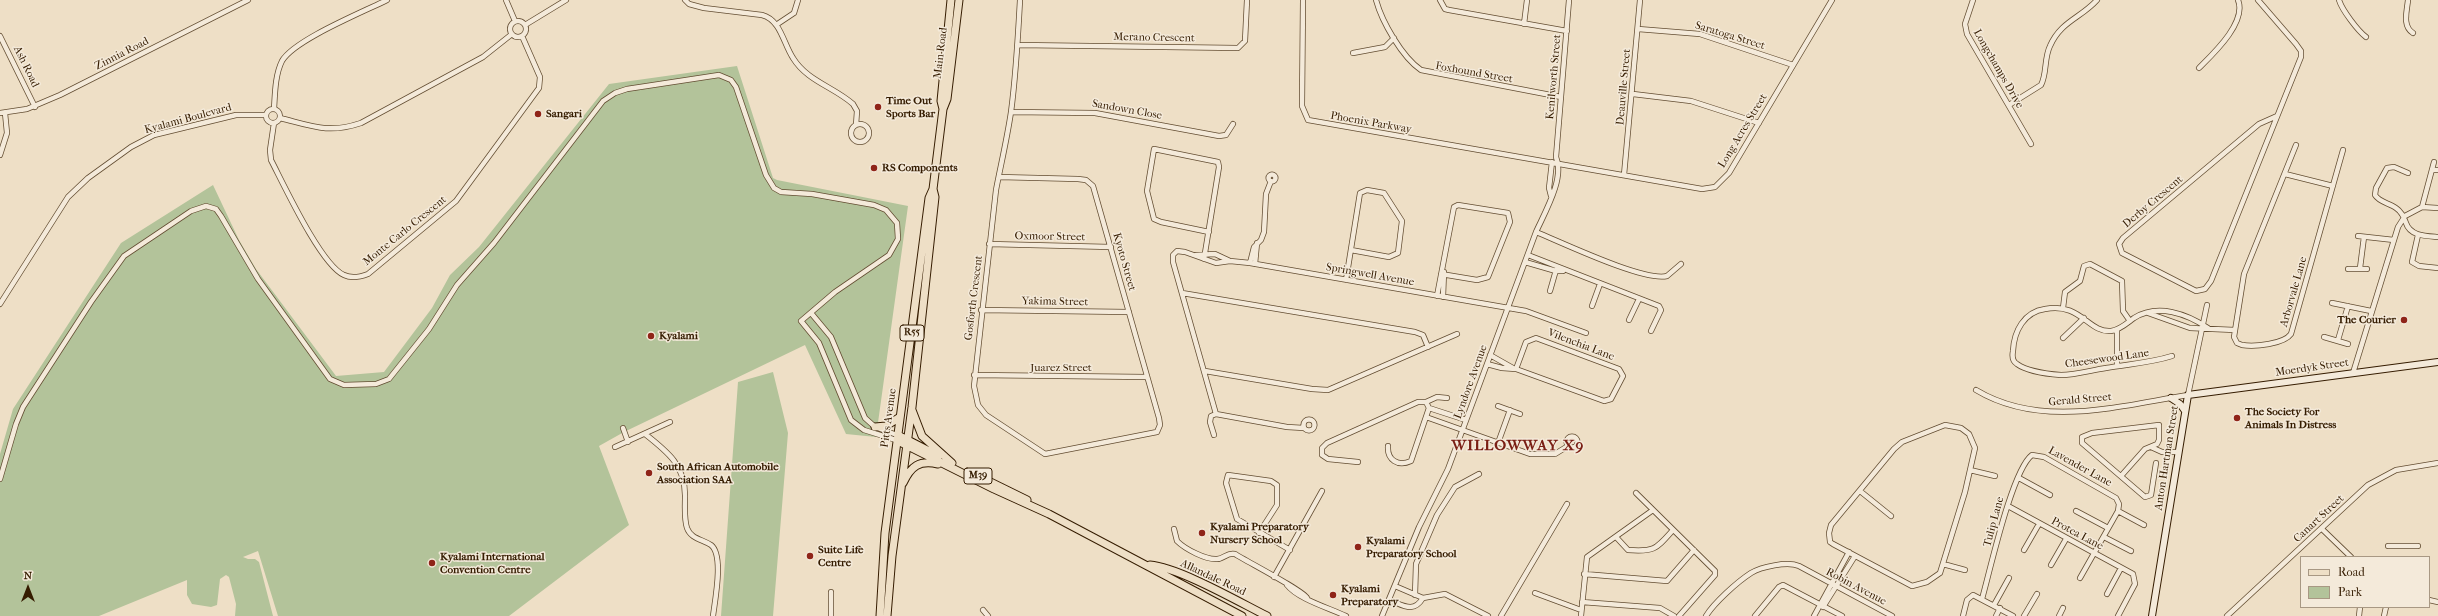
<!DOCTYPE html>
<style>
body{margin:0}
#map{position:relative;width:2438px;height:616px;overflow:hidden;background:#eedfc6;font-family:"IM FELL French Canon",serif}
canvas{display:block}
.legend{position:absolute;left:2300px;top:556px;width:130px;height:52px;box-sizing:border-box;background:#f4eada;border:1px solid #a89883;margin:0;padding:5px 7px;list-style:none;font-size:12px;color:#351c00}
.legend li{display:flex;align-items:center;gap:8px;height:20px}
.legend b{width:20px;border:1px solid #a89883}
.north{position:absolute;left:8px;top:568px;width:40px;height:40px;-webkit-text-stroke:3px #f4eada;paint-order:stroke;rotate:0deg;font-size:11px;font-weight:700;line-height:16px;text-align:center;color:#351c00}
.north::after{content:'';display:block;margin:auto;width:14px;height:18px;background:#351c00;clip-path:polygon(50% 0,100% 100%,50% 72%,0 100%)}
</style>
<div id="map">
<canvas width="2438" height="616"></canvas>
<ul class="legend">
<li><b style="height:5px;background:#eedfc6"></b>Road</li>
<li><b style="height:11px;background:#b3c39a"></b>Park</li>
</ul>
<div class="north">N</div>
</div>
<script>
const ctx = document.querySelector('canvas').getContext('2d');
ctx.lineJoin = 'round';
function paint(path, color) {
  ctx.fillStyle = color;
  ctx.fill(path, 'evenodd');
}
function trace(path, color, width, dash) {
  ctx.strokeStyle = color;
  ctx.lineWidth = width;
  ctx.lineCap = dash ? 'butt' : 'round';
  ctx.setLineDash(dash || []);
  ctx.stroke(path);
}
function label(font, color, halo, rows, align = 'center') {
  ctx.font = font + ' "IM FELL French Canon",serif';
  ctx.lineWidth = 3;
  ctx.setLineDash([]);
  ctx.textBaseline = 'middle';
  ctx.strokeStyle = halo;
  ctx.fillStyle = color;
  for (const [text, x, y, turn = 0] of rows) {
    ctx.save();
    ctx.translate(x, y);
    ctx.rotate((+turn || 0) * Math.PI / 180);
    ctx.textAlign = isNaN(turn) ? turn : align;
    if (halo) ctx.strokeText(text, 0, 0);
    ctx.fillText(text, 0, 0);
    ctx.restore();
  }
}
const green = new Path2D(`
 M737 66 773 178 777 180 908 206 876 437 846 434 805 345 624 432 599 446 629 525 509 616H278L258 551 243 557 248 559H255L259 562 273 616H235L236 604 229 577 226 575 220 579 217 605 211 607 192 604 187 595V580L99 616H0V454L13 409 121 243 213 185 239 240 256 269 336 376 384 372 432 308 450 275 479 247 609 84Z
 M773 372 788 433 773 616H721L738 382Z`);
const street = new Path2D(`
 M506 0 515 21
 M685 0 689 4 704 8 762 15C781 20 783 43 793 58 807 81 834 87 853 104L857 111 856 125
 M1303 0 1302 106 1308 120 1702 189 1715 187 1729 173 1832 0
 M1376 0C1382 22 1402 57 1421 70L1561 97
 M1440 0 1445 9 1449 10 1567 31
 M1973 0 1965 24 1967 34 2031 144
 M2258 0 2296 44 2301 51V57L2211 281 2205 289 2196 291 2122 253 2119 244 2123 238 2259 124 2277 116
 M2339 0C2342 10 2358 31 2366 37
 M2408 0C2407 11 2402 26 2413 33
 M510 29a8 8 0 1 1 16 0a8 8 0 1 1-16 0Z
 M1524 24 1527 0
 M525 25 566 0
 M776 25 794 13 798 0
 M1638 29 1700 34 1793 65
 M0 36 35 107
 M1018 45 1238 48 1245 41 1247 0
 M1353 53 1385 47 1394 38
 M2199 68C2214 53 2247 22 2238 0
 M1633 94 1691 101 1759 123
 M2009 105 2041 85C2047 74 2044 58 2050 46 2061 21 2081 18 2097 0
 M266 116a7 7 0 1 1 14 0a7 7 0 1 1-14 0Z
 M274 109C275 94 275 75 282 61 294 40 363 12 387 0
 M1011 112 1095 113 1219 136 1226 135 1233 124
 M0 113 27 109 60 95 248 0
 M280 118C312 126 328 134 361 123L483 57 512 34
 M274 123 270 150 271 160C284 185 321 265 344 275 352 279 360 277 368 274L456 201 539 88 540 77 522 36
 M851 133a9 9 0 1 1 18 0a9 9 0 1 1-18 0Z
 M2296 145 2244 274 2234 337 2237 343 2242 345C2255 347 2284 344 2291 334L2343 150
 M0 155 7 133 5 113
 M2432 170H2438
 M2408 173 2394 167 2387 168 2376 188 2375 195C2379 202 2389 203 2396 208 2402 212 2404 217 2406 223 2410 236 2426 236 2438 237
 M2285 174 2333 186
 M1268.5 178a3.5 3.5 0 1 1 7 0a3.5 3.5 0 1 1-7 0Z
 M1624 175 1640 0
 M999 177 1078 179 1086 180 1093 186 1159 418 1160 425 1157 432 1045 454 986 415 978 405 974 386 996 190C1001 164 1007 139 1011 112 1016 75 1018 37 1020 0
 M1551 196 1549 188 1552 162
 M2422 207 2438 208
 M1536 232C1561 242 1644 282 1667 276L1681 264
 M2418 235 2412 262 2419 266 2438 268
 M2358 236 2394 240
 M989 244 1111 247
 M1196 255 1215 254 1230 261
 M1528 255 1659 306 1661 310 1651 331
 M1204 259 1219 167 1218 162 1154 149 1147 191 1154 219 1161 222 1209 232
 M1525 262 1556 271H1563
 M1250 263 1254 247 1261 240 1264 232 1266 194 1271 181
 M1255 264 1257 243
 M2360 268 2364 237
 M2348 269H2367
 M1346 280 1360 193 1367 190 1384 193 1402 221 1398 253 1389 257 1351 250
 M1550 291 1556 270
 M1182 293 1415 332 1423 335 1428 347
 M1437 296 1454 207 1458 205 1508 213 1510 222 1488 277 1477 280 1441 274
 M1443 297 1444 272
 M2332 303 2371 311
 M0 304 68 197 88 178 131 147 154 135 236 115H266
 M1592 306 1600 284
 M2063 308 2065 292 2080 281 2084 266 2090 264 2122 281 2123 311 2130 321
 M981 310 1129 312
 M811 313 831 337 865 418 875 427 897 435
 M2148 313 2190 328 2235 330
 M1629 320 1639 299
 M2324 337 2348 344
 M2063 338 2084 318
 M2338 340 2348 306
 M1490 355 1513 368
 M2172 356C2150 363 2128 364 2106 368 2092 370 2076 375 2061 375 2048 374 2028 372 2017 364 2012 361 2012 356 2013 351 2014 331 2024 312 2045 309 2081 302 2088 333 2111 331 2120 330 2127 323 2134 318 2158 303 2187 314 2208 328
 M1487 364 1502 368 1516 369 1604 401 1611 399 1623 376 1619 369 1536 338 1526 342 1516 369
 M2117 366V330
 M1205 371 1312 389 1328 390 1457 334
 M2353 373 2398 227 2405 216 2422 207 2434 162
 M974 375 1147 377
 M1976 390C2041 429 2118 406 2188 395L2207 305
 M1426 402 1437 397 1447 398
 M1498 406 1520 414
 M1429 408 1466 420
 M1216 414 1173 262V255L1177 251 1185 252 1216 263 1230 261 1250 263 1526 311 1586 333
 M1426 417 1530 454H1555L1568 446
 M1303.5 425a5.5 5.5 0 1 1 11 0a5.5 5.5 0 1 1-11 0Z
 M1945 425 1961 428 1969 434 1975 448 1965 492 1940 573 1927 582 1912 586 1833 544 1830 542 1829 533 1831 525 1894 449 1902 442Z
 M623 428 628 442
 M645 434C668 452 686 466 685 498 685 507 684 519 687 528 691 539 702 539 711 545 724 555 715 600 713 616
 M1214 435 1210 422 1211 416 1216 414 1287 427 1304 428
 M1566.5 442a5.5 5.5 0 1 1 11 0a5.5 5.5 0 1 1-11 0Z
 M1498 443 1510 410
 M615 447 670 422
 M2151 447 2162 452H2178
 M1358 462 1328 459 1322 455V448L1327 443 1418 402H1426L1429 408 1411 461C1398 467 1387 460 1388 446
 M1970 470 1995 476
 M2121 476 2145 449 2157 444 2159 440V425L2092 433 2082 437V443L2145 497 2151 495 2156 463
 M2019 478 2050 495
 M0 479 16 424 23 407 91 302 124 256 191 211 206 206 216 209 221 216 258 279 330 379 344 385 376 384 389 379 429 329 457 285 494 243 603 101 615 93 627 89 719 75 731 80 736 87 766 175 774 188 781 192 812 194 874 205 886 210 897 223 898 239 889 255 835 292 801 321 819 343 851 420 864 430 896 440
 M1860 491 1891 516
 M1636 493 1715 571V575L1679 616
 M2008 506 2133 574 2135 584 2118 616
 M2076 511 2108 528
 M2118 511 2144 525
 M1174 529 1177 541C1185 549 1206 560 1217 559 1224 559 1227 552 1235 554 1246 561 1304 591 1307 598
 M2322 529 2351 557
 M1259 533 1277 505V485L1271 481 1228 475 1226 483 1237 519 1290 550
 M1616 537 1628 550C1655 552 1656 549 1673 530
 M2104 537 2131 551
 M2388 546H2418
 M2024 550 2039 524
 M1943 564 1965 570
 M2051 565 2066 539
 M1584 574 1667 581 1694 550
 M1274 577 1322 491
 M1287 585C1298 599 1329 608 1346 616
 M1395 586 1423 598
 M831 592V616
 M1535 593 1581 610
 M2107 594 2121 568
 M1415 595 1416 564 1437 515 1455 487 1479 474
 M1982 599C1990 571 2012 470 2032 455L2044 457 2116 498 2119 504 2118 511 2080 578
 M1389 600C1403 605 1413 614 1423 598L1445 594 1488 616
 M2429 600 2438 602
 M1582 602 1660 608 1674 616
 M1994 605 2009 578
 M1823 607 1855 556
 M983 610 988 616
 M1382 616 1419 527 1448 469 1536 232C1545 212 1565 178 1556 157L1569 0
 M1501 616 1567 504
 M1581 616 1587 557 1653 510
 M1706 616C1714 603 1737 582 1751 573 1761 567 1787 561 1799 566L1892 616
 M1755 616 1779 587 1783 585 1842 616
 M1814 616 1849 552
 M1963 616 1967 600 1973 595 2013 616
 M1996 616 2000 608
 M2024 616 2037 594
 M2059 616 2063 608
 M2227 616 2368 485 2396 470 2438 463
 M2359 616 2360 607
 M2384 616 2386 607`);
const secondary = new Path2D(`
 M2171 398 2180 404 2185 411
 M2152 616 2188 395 2438 362`);
const primary = new Path2D(`
 M943 109 941 101 951 0
 M912 410 922 436 952 463
 M875 427 886 426 900 417
 M902 437 939 456
 M902 443 994 489 1049 514 1242 616
 M972 473 1027 500
 M903 483C911 466 919 460 938 464
 M1150 565C1178 567 1239 602 1267 616
 M880 616 885 533 929 198 933 189 943 109 947 99 959 0
 M887 616 892 556 912 407 935 197 933 189`);
const markers = [
 [878,107,4,"#8f2418"],
 [538,114,4,"#8f2418"],
 [874,168,4,"#8f2418"],
 [2404,320,4,"#8f2418"],
 [651,336,4,"#8f2418"],
 [2237,418,4,"#8f2418"],
 [649,473,4,"#8f2418"],
 [1202,533,4,"#8f2418"],
 [1358,547,4,"#8f2418"],
 [810,556,4,"#8f2418"],
 [432,563,4,"#8f2418"],
 [1333,595,4,"#8f2418"]
];
const shields = [
 [912,333,24],
 [978,476,28]
];
const shieldNames = [
 ["R55",912,333],
 ["M39",978,476]
];
const streetNames = [
 ["Saratoga Street",1730,36,17],
 ["Merano Crescent",1154,38,1],
 ["Main Road",941,53,-83],
 ["Zinnia Road",122,54,-27],
 ["Ash Road",26,67,64],
 ["Longchamps Drive",1998,69,60],
 ["Foxhound Street",1474,73,10],
 ["Kenilworth Street",1554,77,-85],
 ["Deauville Street",1624,87,-85],
 ["Sandown Close",1127,110,10],
 ["Kyalami Boulevard",188,119,-15],
 ["Phoenix Parkway",1371,123,10],
 ["Long Acres Street",1743,131,-59],
 ["Derby Crescent",2153,202,-40],
 ["Monte Carlo Crescent",405,231,-39],
 ["Oxmoor Street",1050,237,1],
 ["Kyoto Street",1124,262,74],
 ["Springwell Avenue",1370,275,10],
 ["Arborvale Lane",2294,292,-74],
 ["Gosforth Crescent",974,298,-83],
 ["Yakima Street",1055,302,1],
 ["Vilenchia Lane",1581,345,21],
 ["Cheesewood Lane",2107,359,-8],
 ["Juarez Street",1061,368],
 ["Moerdyk Street",2312,368,-8],
 ["Lyndore Avenue",1471,382,-70],
 ["Gerald Street",2080,400,-5],
 ["Pitts Avenue",889,418,-82],
 ["Anton Hartman Street",2167,458,-81],
 ["Lavender Lane",2080,467,29],
 ["Canart Street",2319,519,-43],
 ["Tulip Lane",1994,522,-75],
 ["Protea Lane",2077,534,28],
 ["Allandale Road",1213,578,25],
 ["Robin Avenue",1856,587,28]
];
const poiNames = [
 ["Time Out",886,101],
 ["Sports Bar",886,114],
 ["Sangari",546,114],
 ["RS Components",882,168],
 ["The Courier",2396,320,"right"],
 ["Kyalami",659,336],
 ["The Society For",2245,412],
 ["Animals In Distress",2245,425],
 ["South African Automobile",657,467],
 ["Association SAA",657,480],
 ["Kyalami Preparatory",1210,527],
 ["Nursery School",1210,540],
 ["Kyalami",1366,541],
 ["Preparatory School",1366,554],
 ["Suite Life",818,550],
 ["Centre",818,563],
 ["Kyalami International",440,557],
 ["Convention Centre",440,570],
 ["Kyalami",1341,589],
 ["Preparatory",1341,602]
];
const districtNames = [
 ["WILLOWWAY X9",1518,446]
];
paint(green, '#b3c39a');
trace(street, '#634d32', 6);
trace(secondary, '#351c00', 8);
trace(primary, '#351c00', 9);
trace(street, '#f4eada', 4.5);
trace(secondary, '#f4eada', 6);
trace(primary, '#eedfc6', 7);
for (const [x, y, r, color] of markers) {
  const dot = new Path2D();
  dot.arc(x, y, r, 0, 2 * Math.PI);
  ctx.fillStyle = color;
  ctx.fill(dot);
  trace(dot, '#f4eada', 1.5);
}
for (const [x, y, w] of shields) {
  const box = new Path2D();
  box.roundRect(x - w / 2, y - 8, w, 16, 3);
  ctx.fillStyle = '#f4eada';
  ctx.fill(box);
  trace(box, '#351c00', 1);
}
label('bold 10px', '#351c00', null, shieldNames);
label('11px', '#351c00', '#f4eada', streetNames);
label('bold 11px', '#351c00', '#f4eada', poiNames, 'left');
ctx.letterSpacing = '1px';
label('bold 15px', '#7a1f14', '#f4eada', districtNames);
ctx.letterSpacing = '0px';
</script>
